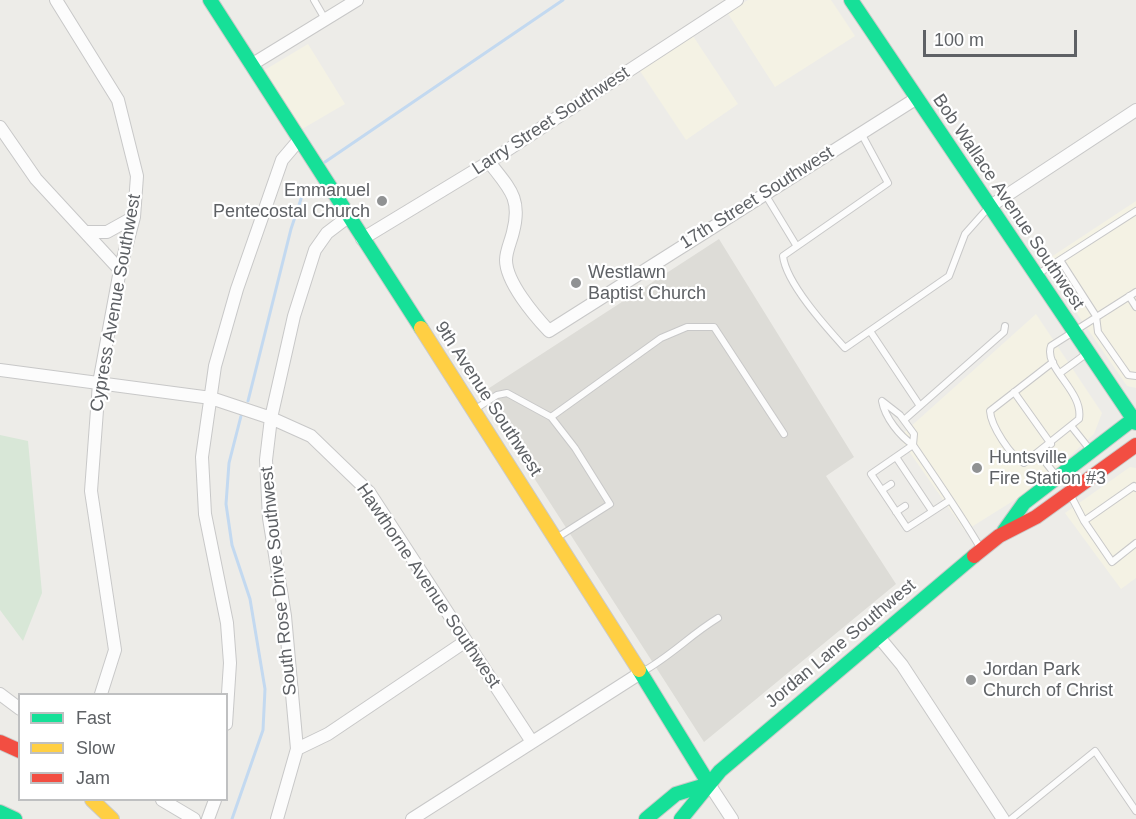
<!DOCTYPE html>
<style>
body{margin:0}
#map{position:relative;width:1136px;height:819px;overflow:hidden;background:#edece8;font-family:Arial,sans-serif}
canvas{display:block}
.legend{position:absolute;left:18px;top:693px;width:210px;height:108px;box-sizing:border-box;background:#fff;border:2px solid #bfc0c1;margin:0;padding:8px 10px;list-style:none;font-size:18px;color:#5e6165}
.legend li{display:flex;align-items:center;gap:12px;height:30px}
.legend b{width:30px;border:2px solid #bfc0c1}
.scale{position:absolute;left:923px;top:30px;width:154px;height:27px;box-sizing:border-box;border:3px solid #5e6165;border-top:0;padding-left:8px;font-size:18px;line-height:21px;white-space:nowrap;color:#5e6165;-webkit-text-stroke:4px #fff;paint-order:stroke}
</style>
<div id="map">
<canvas width="1136" height="819"></canvas>
<ul class="legend">
<li><b style="height:8px;background:#16e098"></b>Fast</li>
<li><b style="height:8px;background:#ffcf43"></b>Slow</li>
<li><b style="height:8px;background:#f24e42"></b>Jam</li>
</ul>
<div class="scale">100 m</div>
</div>
<script>
const ctx = document.querySelector('canvas').getContext('2d');
ctx.lineJoin = 'round';
function paint(path, color) {
  ctx.fillStyle = color;
  ctx.fill(path, 'evenodd');
}
function trace(path, color, width, dash) {
  ctx.strokeStyle = color;
  ctx.lineWidth = width;
  ctx.lineCap = dash ? 'butt' : 'round';
  ctx.setLineDash(dash || []);
  ctx.stroke(path);
}
function label(font, color, halo, rows, align = 'center') {
  ctx.font = font + ' Arial,sans-serif';
  ctx.lineWidth = 4.5;
  ctx.setLineDash([]);
  ctx.textBaseline = 'middle';
  ctx.strokeStyle = halo;
  ctx.fillStyle = color;
  for (const [text, x, y, turn = 0] of rows) {
    ctx.save();
    ctx.translate(x, y);
    ctx.rotate((+turn || 0) * Math.PI / 180);
    ctx.textAlign = isNaN(turn) ? turn : align;
    if (halo) ctx.strokeText(text, 0, 0);
    ctx.fillText(text, 0, 0);
    ctx.restore();
  }
}
const commercial = new Path2D(`
 M748 0H831L855 36 775 87 727 12Z
 M693 36 738 104 686 140 640 71Z
 M308 44 345 104 302 129 263 71Z
 M1136 201V388L1127 386 1042 263Z
 M1036 314 1102 413 1094 434 1037 486 965 531 899 437Z
 M1130 467 1136 468V578L1121 589 1065 513Z`);
const education = new Path2D(`
 M719 239 854 457 826 476 896 584 704 742 480 394Z`);
const green = new Path2D(`
 M0 435 28 441 42 593 23 641 0 610Z`);
const stream = new Path2D(`
 M325 162 563 0
 M248 401 291 229 305 187
 M232 819 263 730 265 689 250 599 232 545 226 504 229 463 241 416`);
const lane = new Path2D(`
 M314 0 325 19
 M861 133 888 183 783 256C786 283 826 327 845 348L949 276 965 234 989 207
 M765 194 796 245
 M1060 260 1096 316 1098 332 1128 375 1136 376
 M1038 274 1136 211
 M1129 296 1136 307
 M870 331 920 406
 M1053 362 990 411C991 426 1011 457 1024 463L1079 419C1084 391 1043 368 1051 346L1136 292
 M1060 373 1086 354
 M1014 392 1051 444
 M477 408 497 395 507 393 551 417 575 448 610 504 558 537
 M551 417 661 338 687 327H714L784 434
 M904 420 1004 332 1005 326
 M1072 427 1091 451
 M1039 454 1057 477
 M896 457 932 511
 M882 490 891 484
 M1070 494 1084 521 1112 562 1136 543
 M950 500 907 528 871 474 913 445 914 434 900 415 882 401C885 418 900 436 913 445 936 479 960 513 981 549
 M896 512 905 506
 M1084 521 1134 486 1136 488
 M642 672C671 656 690 635 718 618
 M1011 819 1095 751 1136 811`);
const street = new Path2D(`
 M56 0 118 100 137 176 134 217 120 270 99 383 91 491 115 650 101 694
 M251 65 357 0
 M0 127 36 179 120 270
 M489 162C509 188 522 198 513 232 511 241 506 251 506 260 506 282 534 315 549 331L917 98
 M989 207 1136 110
 M85 232H107L134 217
 M362 239 489 162 737 0
 M0 370 211 398 271 418 311 436 369 492 532 742
 M878 636 902 665 1003 819
 M0 694 20 709
 M226 724 230 663 227 623 205 514 202 457 215 366 237 289 282 160 299 140
 M297 749 328 734 466 641
 M709 784 732 819
 M162 800 194 819
 M208 819 215 800
 M277 819 297 749 285 616 269 518 266 460 271 418 294 316 315 250 327 233 348 217
 M412 819 642 672`);
const fast = new Path2D(`
 M210 0 421 328
 M851 0 1136 423
 M1004 531 1024 503 1136 417
 M639 670 709 784
 M0 812 15 819
 M646 819 676 794 709 784
 M681 819 720 771 974 556`);
const slow = new Path2D(`
 M421 328 639 670
 M92 800 112 819`);
const jam = new Path2D(`
 M974 556 999 536 1036 517 1136 445
 M0 742 20 751`);
const markers = [
 [382,201,6,"#909293"],
 [576,283,6,"#909293"],
 [977,468,6,"#909293"],
 [971,680,6,"#909293"]
];
const streetNames = [
 ["Larry Street Southwest",551,121,-33],
 ["17th Street Southwest",757,198,-32],
 ["Bob Wallace Avenue Southwest",1008,202,56],
 ["Cypress Avenue Southwest",116,303,-80],
 ["9th Avenue Southwest",488,399,57],
 ["South Rose Drive Southwest",279,581,-96],
 ["Hawthorne Avenue Southwest",428,586,56],
 ["Jordan Lane Southwest",841,644,-40]
];
const poiNames = [
 ["Emmanuel",370,191,"right"],
 ["Pentecostal Church",370,212,"right"],
 ["Westlawn",588,273],
 ["Baptist Church",588,294],
 ["Huntsville",989,458],
 ["Fire Station #3",989,479],
 ["Jordan Park",983,670],
 ["Church of Christ",983,691]
];
paint(commercial, '#f4f2e4');
paint(education, '#dddcd7');
paint(green, '#d8e7d7');
trace(stream, '#c3d9f0', 3);
trace(lane, '#c8c8c8', 8);
trace(street, '#c8c8c8', 14);
trace(fast, '#cacac9', 16);
trace(slow, '#cacac9', 16);
trace(jam, '#cacac9', 16);
trace(lane, '#fcfcfc', 6);
trace(street, '#fcfcfc', 12);
trace(fast, '#16e098', 14);
trace(slow, '#ffcf43', 14);
trace(jam, '#f24e42', 14);
for (const [x, y, r, color] of markers) {
  const dot = new Path2D();
  dot.arc(x, y, r, 0, 2 * Math.PI);
  ctx.fillStyle = color;
  ctx.fill(dot);
  trace(dot, '#fff', 2);
}
label('18px', '#5e6165', '#fff', streetNames);
label('18px', '#5e6165', '#fff', poiNames, 'left');
</script>
